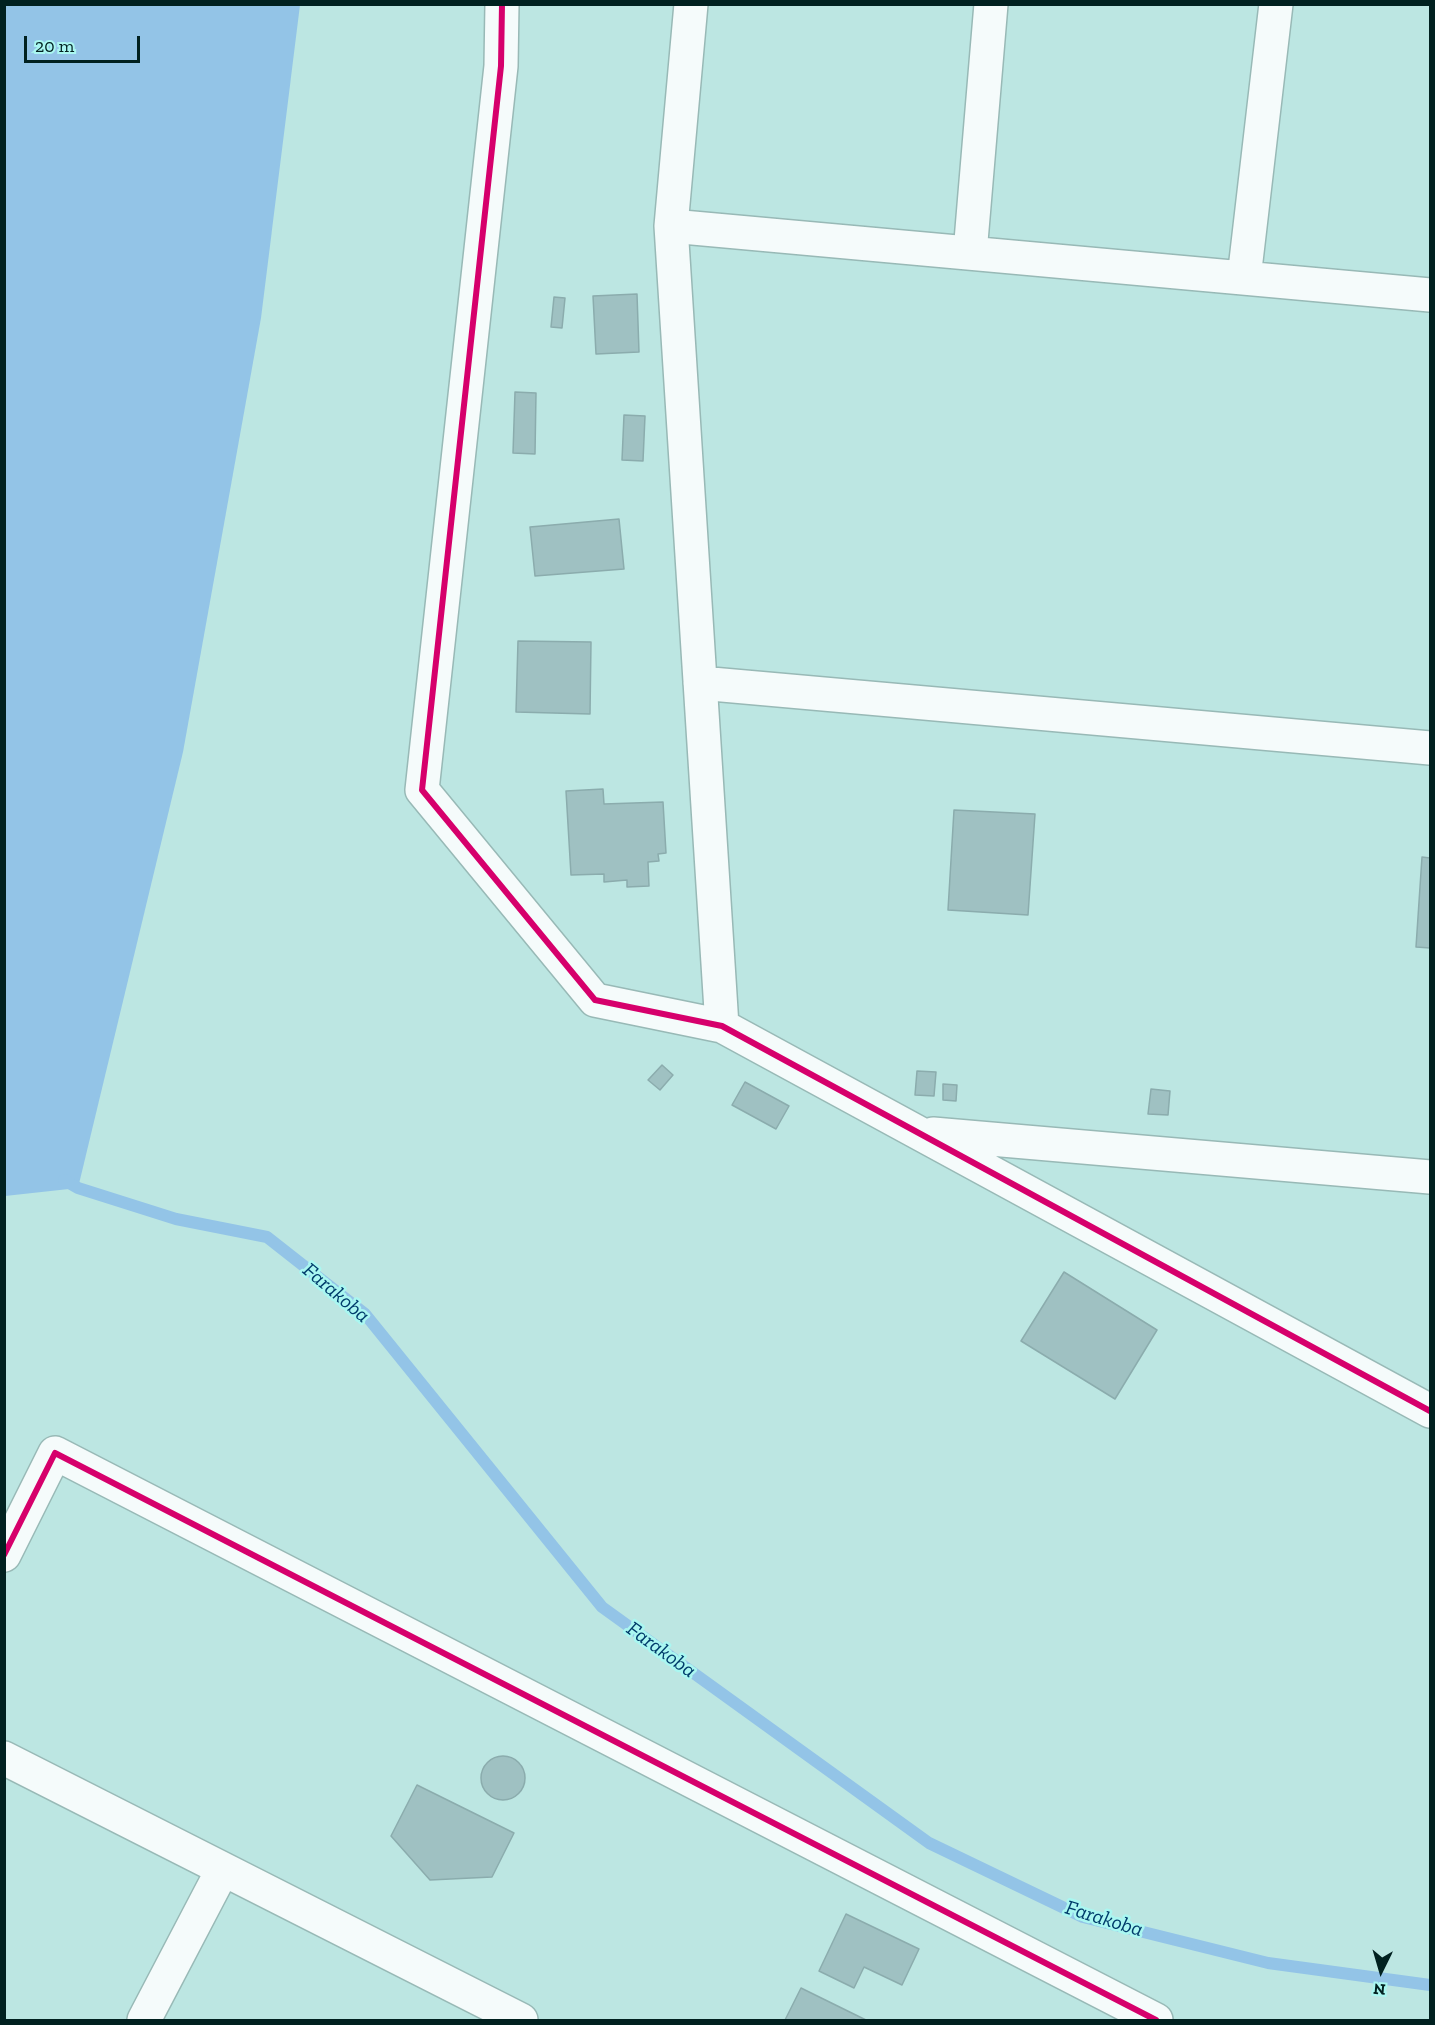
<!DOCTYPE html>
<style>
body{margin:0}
#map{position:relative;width:1435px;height:2025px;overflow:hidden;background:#bce6e2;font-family:"Zilla Slab",serif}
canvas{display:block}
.frame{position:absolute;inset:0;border:6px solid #012120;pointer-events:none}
.north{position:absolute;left:1351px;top:1941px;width:60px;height:60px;-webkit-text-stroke:4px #aaf7f1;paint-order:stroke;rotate:185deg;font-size:16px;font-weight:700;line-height:24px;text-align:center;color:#012120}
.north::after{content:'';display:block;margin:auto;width:21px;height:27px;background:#012120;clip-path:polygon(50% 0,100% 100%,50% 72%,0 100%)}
.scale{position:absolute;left:24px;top:36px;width:116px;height:27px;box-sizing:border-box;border:3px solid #012120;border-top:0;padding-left:8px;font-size:18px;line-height:21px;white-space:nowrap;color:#012120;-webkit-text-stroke:4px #aaf7f1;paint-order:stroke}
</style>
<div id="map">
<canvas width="1435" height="2025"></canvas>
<div class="frame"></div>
<div class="north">N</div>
<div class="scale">20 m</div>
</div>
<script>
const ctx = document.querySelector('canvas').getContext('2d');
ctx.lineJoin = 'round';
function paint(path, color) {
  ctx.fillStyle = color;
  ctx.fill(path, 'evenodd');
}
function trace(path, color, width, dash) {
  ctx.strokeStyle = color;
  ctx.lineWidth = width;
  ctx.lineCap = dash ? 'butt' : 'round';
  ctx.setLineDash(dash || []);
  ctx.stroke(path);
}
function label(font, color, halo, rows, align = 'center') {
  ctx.font = font + ' "Zilla Slab",serif';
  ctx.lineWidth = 5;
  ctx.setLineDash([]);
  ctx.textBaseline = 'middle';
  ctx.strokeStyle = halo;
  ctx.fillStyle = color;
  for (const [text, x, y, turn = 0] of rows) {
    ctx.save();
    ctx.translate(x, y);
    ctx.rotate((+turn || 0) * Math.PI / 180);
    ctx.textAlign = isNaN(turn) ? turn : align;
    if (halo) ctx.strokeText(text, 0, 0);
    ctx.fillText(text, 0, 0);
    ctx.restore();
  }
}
const water = new Path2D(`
 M5 4 300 5 261 318 183 752 78 1188 5 1196Z`);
const stream = new Path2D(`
 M64 1180 78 1188 176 1219 267 1237 365 1314 602 1607 929 1843 1083 1917 1268 1963 1430 1985`);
const building = new Path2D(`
 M637 294 639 352 596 354 593 296Z
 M554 297 565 298 562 328 551 327Z
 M515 392 536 393 535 454 513 453Z
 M624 415 645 416 643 461 622 460Z
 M619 519 624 569 535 576 530 527Z
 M518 641 591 642 590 714 516 712Z
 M603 789 604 804 663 802 666 853 658 854 659 861 648 862 649 886 627 887V880L604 882V874L571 875 566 791Z
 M954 810 1035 814 1028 915 948 910Z
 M1422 857 1430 858V948L1416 947Z
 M662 1065 673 1075 660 1090 648 1080Z
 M917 1071 936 1072 934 1096 915 1095Z
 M745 1082 789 1106 776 1129 732 1105Z
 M943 1084 957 1085 956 1101 943 1100Z
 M1151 1089 1170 1091 1168 1115 1148 1114Z
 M1064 1272 1157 1330 1115 1399 1021 1341Z
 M481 1778a22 22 0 1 1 44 0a22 22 0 1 1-44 0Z
 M417 1785 514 1833 492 1877 430 1880 391 1836Z
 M846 1914 919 1949 902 1985 864 1967 854 1988 819 1971Z
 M801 1988 866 2020H785Z`);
const minor = new Path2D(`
 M502 4 501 66 422 790 595 1000 722 1026 1430 1411
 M691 4 671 226 722 1026
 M671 226 1430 295
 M970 253 991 4
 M1244 278 1276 4
 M700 683 1430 748
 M933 1134 1430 1177
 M4 1555 55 1453 1156 2020
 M4 1758 521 2020
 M144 2020 223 1869`);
const cycleway = new Path2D(`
 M502 4 501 66 422 790 595 1000 722 1026 1430 1411
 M4 1555 55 1453 1156 2020`);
const waterNames = [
 ["Farakoba",336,1293,40],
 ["Farakoba",661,1650,36],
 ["Farakoba",1104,1919,17]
];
paint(water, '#93c4e7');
trace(stream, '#93c4e7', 12);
paint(building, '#9fc1c2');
trace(building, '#8bacad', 1.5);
trace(minor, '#98b9b6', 36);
trace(minor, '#f5fbfb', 33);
trace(cycleway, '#d6006c', 6);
label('italic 21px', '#003c6b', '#aaf7f1', waterNames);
</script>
